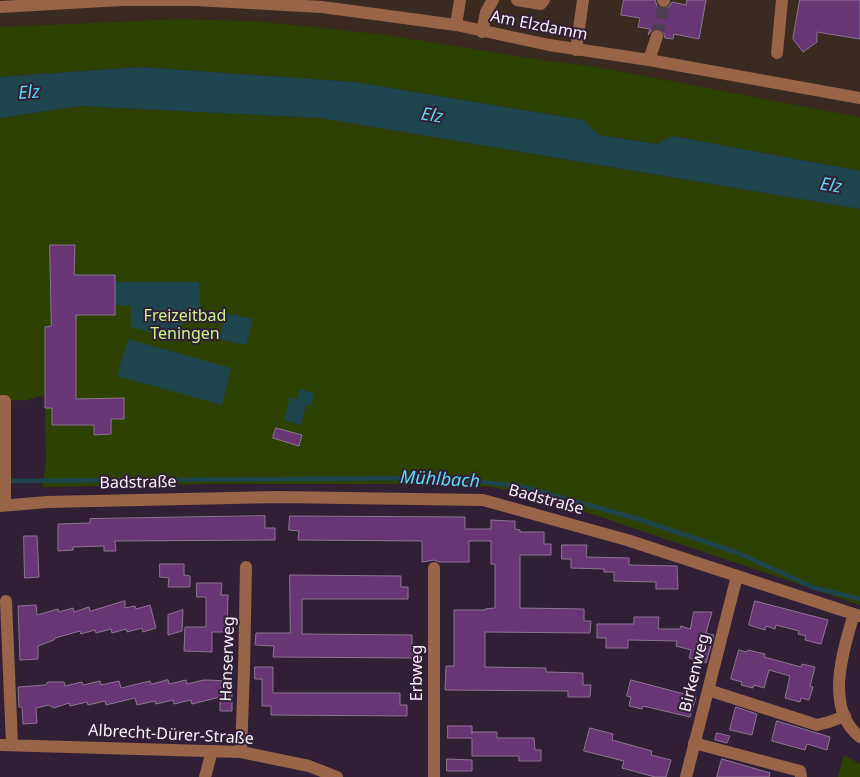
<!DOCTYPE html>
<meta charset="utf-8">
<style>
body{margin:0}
canvas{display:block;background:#311f35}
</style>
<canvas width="860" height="777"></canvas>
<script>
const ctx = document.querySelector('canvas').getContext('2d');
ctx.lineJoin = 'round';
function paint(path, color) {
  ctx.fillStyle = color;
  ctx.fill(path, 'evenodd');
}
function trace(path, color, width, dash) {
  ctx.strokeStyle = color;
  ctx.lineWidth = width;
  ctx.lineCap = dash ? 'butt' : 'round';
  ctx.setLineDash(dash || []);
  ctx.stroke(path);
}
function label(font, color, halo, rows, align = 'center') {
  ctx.font = font + ' "Noto Sans",sans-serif';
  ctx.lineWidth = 4;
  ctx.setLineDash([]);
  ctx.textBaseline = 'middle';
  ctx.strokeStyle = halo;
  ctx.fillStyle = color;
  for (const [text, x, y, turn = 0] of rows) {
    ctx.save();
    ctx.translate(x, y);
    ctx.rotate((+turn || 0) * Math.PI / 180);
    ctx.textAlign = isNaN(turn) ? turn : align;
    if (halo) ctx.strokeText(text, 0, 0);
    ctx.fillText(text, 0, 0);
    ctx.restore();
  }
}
const commercial = new Path2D(`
 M0 0H860V117L592 66 542 60 388 35 255 21 178 19 0 27Z`);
const green = new Path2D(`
 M178 19 255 21 388 35 542 60 592 66 860 117V171L672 136 657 144 598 135 584 120 355 82 139 67 0 77V27Z
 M80 106 320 118 860 209V605L595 515 523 493 491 487 422 484H213L42 487 46 462 45 395 27 400 0 401V118Z
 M844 755 860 764V777H838Z`);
const water = new Path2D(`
 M139 67 355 82 584 120 598 135 657 144 672 136 860 171V209L320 118 80 106 0 118V77Z
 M115 282H199L201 314H185L178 339 131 327V306L115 305Z
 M226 313 253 319 246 345 219 339Z
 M128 339 231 368 222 405 117 376Z
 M300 389 314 393 311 406 306 405 301 425 284 420 290 397 297 399Z`);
const stream = new Path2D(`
 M6 481 441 478 520 486 638 519 738 553 815 588 860 599`);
const building = new Path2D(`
 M624 0H655L657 6 662 9 669 7 672 2 686 5 687 0H706L699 39 674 34 673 39 665 38 663 31 659 28 652 30 648 35 650 29 638 27 640 18 621 15Z
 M800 0H860V39L817 32V42L803 52 793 39Z
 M50 245H75L74 275H115V315H76V399L124 398V419H111V434L94 435V425H52V408H45V327L51 326Z
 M276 428 302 435 299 446 273 438Z
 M265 516V528H275V540L115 541 116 551H104V546L73 547V550L58 551V524L90 523V519Z
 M290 516 465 517V529H491V520L509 521H515V529L520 530V532H544V544H551V555H520V608L584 609V621H591L590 633 485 632V667L546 668V672L583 673V685H591L590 697H568V691L445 690 446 666H454V610H485V609L495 608V564H491V541H469V562H439L434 560 422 562V541L298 540 299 531 289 530Z
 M24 536H37L39 577 25 578Z
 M562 545H587L586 557 629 558V565L677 566 678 589H656V582L614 581V572H604V569L571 568V559H562Z
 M160 564H184V575L190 576V587H168L169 578 160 577Z
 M290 575 401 576V587H408V599H302V634L412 635V646H419V658L273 657 274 646 255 645 256 633H290Z
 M197 583H222L221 595H228L227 632H212V652L184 651 185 627H206V597H197Z
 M125 601V608L135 606 136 609 150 605 156 628 143 632 142 628 127 632 126 629 112 633 111 629 96 633 95 630 81 634 80 631 55 638 54 640 38 646V659L20 660 18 606 36 605 37 615 58 609 59 612 73 608 74 612 89 607 90 611Z
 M755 601 828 620 821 644 805 640 806 636 798 634 799 631 776 625 775 629 766 626 765 630 749 625Z
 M183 610 182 631 168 635V615Z
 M694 612H712L706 633 714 635 706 663 689 658 691 650 676 646 677 641 628 640V648H606V638H597V624H634V617H659L658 629H680L681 626 690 629Z
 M739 650 747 652 748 650 765 654 764 657 801 667 802 664 815 667 810 686 813 687 809 700 801 698 800 702 785 698 790 676 769 670 764 688 754 685 753 688 741 685 742 682 731 679Z
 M255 667H273V693H400V705H407V716L271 715V706H262V679H255Z
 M168 680 169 684 186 680 187 684 204 680 232 681V711H220V697L192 704 191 700 174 704 173 700 156 704 155 701 137 705 135 698 106 705 105 701 88 705 87 702 70 706 69 703 54 708 49 705 36 708 37 723 23 724 22 707H19L18 687 45 685 48 682H64L65 686 82 682 83 685 100 681 101 685 119 681 121 688 150 681 151 684Z
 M631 680 696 697 690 717 643 706 642 709 629 706 631 697 627 696Z
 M736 707 757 714 752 735 730 730Z
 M777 721 830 737 827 750 807 744 805 750 772 741Z
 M448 726H472V734V732H497V738H534L535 750H541V761H519V756H472V738H448Z
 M590 728 613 734 612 740 652 751 651 755 671 760 666 777H655L622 768 624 761 584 751Z
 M717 733 730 736 727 743 715 740Z
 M447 759 472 760V771H447Z
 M722 759 770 773 769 777H717Z`);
const minorTunnel = new Path2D(`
 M657 36 664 1`);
const minor = new Path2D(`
 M517 0 541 4 544 0
 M663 0 664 1
 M0 7 122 0H196L322 7 456 25 549 45 649 60 860 98
 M456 25 460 0
 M482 32 486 12 493 0
 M576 50 583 0
 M777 53 782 0
 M649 60 657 36
 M0 401H5V505
 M0 506 47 502 277 497 483 500 627 540 860 616
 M6 601 12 744
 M854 614C843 650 824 709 860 737
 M708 690 817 725 829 722 845 716
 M694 743 800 771 801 777
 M0 745 241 752 309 766 337 777
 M241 752 244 670 246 567
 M205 777 212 751
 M434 777V568
 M686 777 737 576`);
const streetNames = [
 ["Am Elzdamm",539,26,11],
 ["Badstraße",138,483,-1],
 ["Badstraße",546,500,15],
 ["Hanserweg",228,659,-88],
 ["Erbweg",417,673,-90],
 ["Birkenweg",695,673,-76],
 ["Albrecht-Dürer-Straße",171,735,3]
];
const parkNames = [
 ["Freizeitbad",185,316],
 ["Teningen",185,334]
];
const waterNames = [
 ["Elz",29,93,-4],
 ["Elz",432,116,10],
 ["Elz",831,186,10],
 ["Mühlbach",440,480,3]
];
paint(commercial, '#3a2a20');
paint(green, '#2d4202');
paint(water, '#1e454e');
trace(stream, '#1e454e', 4.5);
paint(building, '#683575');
trace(building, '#8c7691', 1);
trace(minorTunnel, '#4f3e53', 12, [12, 6]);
trace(minor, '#996548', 12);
label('16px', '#fcf0ff', '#311f35', streetNames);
label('16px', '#c9f789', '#311f35', parkNames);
label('italic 18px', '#5adaf5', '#311f35', waterNames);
</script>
